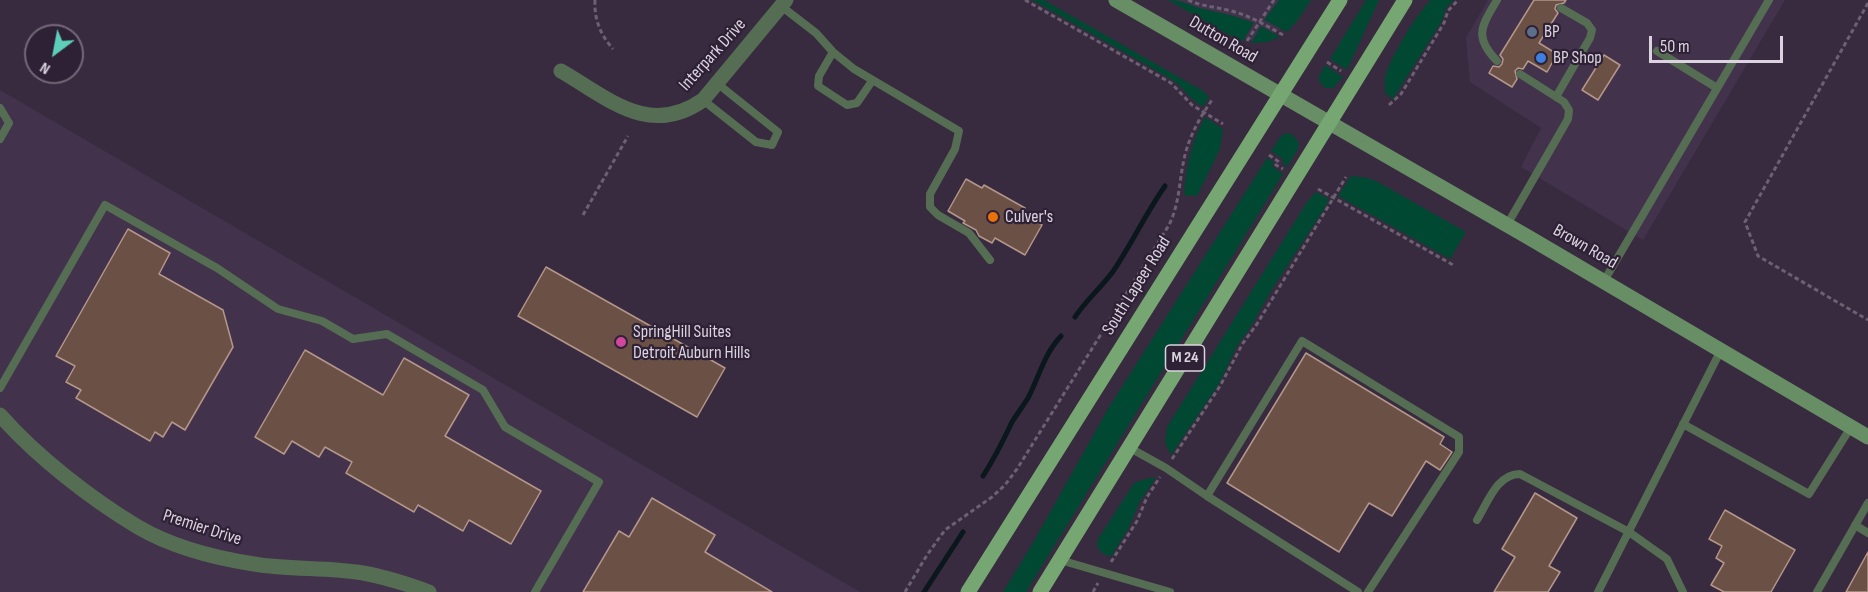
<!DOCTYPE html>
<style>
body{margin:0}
#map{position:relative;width:1868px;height:592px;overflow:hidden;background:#382b3f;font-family:"Sofia Sans Condensed",sans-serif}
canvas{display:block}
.north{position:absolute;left:24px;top:24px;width:60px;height:60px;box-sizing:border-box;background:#2e2135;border:2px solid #736879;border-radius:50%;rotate:212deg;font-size:16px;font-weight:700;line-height:24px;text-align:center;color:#dbd3e0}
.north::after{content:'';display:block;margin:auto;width:21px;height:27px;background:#5cceba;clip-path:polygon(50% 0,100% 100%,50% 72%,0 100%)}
.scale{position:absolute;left:1649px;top:36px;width:134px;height:27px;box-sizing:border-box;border:3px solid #dbd3e0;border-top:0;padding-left:8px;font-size:18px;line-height:21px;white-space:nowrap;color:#dbd3e0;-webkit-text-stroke:4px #2e2135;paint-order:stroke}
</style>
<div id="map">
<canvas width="1868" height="592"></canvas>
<div class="north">N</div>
<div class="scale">50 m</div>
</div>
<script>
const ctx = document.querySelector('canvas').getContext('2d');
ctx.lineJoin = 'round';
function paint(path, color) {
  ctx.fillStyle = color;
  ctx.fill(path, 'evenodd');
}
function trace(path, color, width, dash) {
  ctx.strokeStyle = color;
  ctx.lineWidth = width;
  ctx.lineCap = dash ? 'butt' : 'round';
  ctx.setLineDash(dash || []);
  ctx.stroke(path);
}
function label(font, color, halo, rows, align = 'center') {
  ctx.font = font + ' "Sofia Sans Condensed",sans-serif';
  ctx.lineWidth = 4.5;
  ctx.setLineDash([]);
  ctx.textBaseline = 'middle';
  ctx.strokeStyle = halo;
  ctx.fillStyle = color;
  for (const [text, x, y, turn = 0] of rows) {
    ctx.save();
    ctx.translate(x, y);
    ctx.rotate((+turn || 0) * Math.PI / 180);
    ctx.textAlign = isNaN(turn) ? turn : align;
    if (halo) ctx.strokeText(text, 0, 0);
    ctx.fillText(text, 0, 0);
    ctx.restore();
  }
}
const built = new Path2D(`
 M1168 0H1304L1293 17 1281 29 1266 39 1253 41 1226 33Z
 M1488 0H1785L1643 240 1521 167 1541 128 1470 82 1466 38Z
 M0 90 860 592H0Z`);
const green = new Path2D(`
 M1032 0H1044L1203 91 1209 97 1203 107C1190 100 1183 87 1171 79Z
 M1168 0C1186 0 1188 6 1204 9 1222 13 1237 16 1254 23L1243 41 1229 35Z
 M1279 0H1311L1298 20 1287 32 1264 20Z
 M1366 0H1379L1347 70 1330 59Z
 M1431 0H1454L1446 8 1442 21 1393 99 1385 93C1385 87 1384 80 1386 74 1390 58 1419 10 1431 0Z
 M1261 26 1280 37 1267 42 1251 43Z
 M1325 65 1343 77 1333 88H1325L1319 81V76Z
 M1205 117 1223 129 1220 149 1197 196 1184 195C1186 167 1191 142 1205 117Z
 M1286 133 1292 134 1299 143 1298 149 1287 167 1282 163 1284 160 1271 151 1281 136Z
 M1267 158 1274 162 1272 166 1283 174 1026 592H1003L1034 541 1109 407Z
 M1351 176 1368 178 1378 182 1466 232 1450 259 1338 196Z
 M1316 192 1329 199 1324 209 1271 291 1250 328 1237 346 1219 384 1171 455 1165 443 1167 427 1307 202Z
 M1149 478H1156L1140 501 1128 529 1111 557C1101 553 1095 550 1098 539L1134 483Z`);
const stream = new Path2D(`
 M1075 317C1086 300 1102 287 1114 270 1132 243 1146 213 1165 186
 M983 476C994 459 1003 441 1012 422 1017 414 1023 406 1028 398 1039 377 1044 354 1061 336
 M924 592 963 532`);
const building = new Path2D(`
 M1534 0H1566L1564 3 1556 5 1555 9 1558 13 1539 43 1557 54 1547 72 1528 61 1523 69 1518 68 1515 71 1517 79 1512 87 1489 73 1493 66 1499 67 1502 64 1503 59 1500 55Z
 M1604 55 1620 65 1598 100 1582 90Z
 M966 179 982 188 984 185 1025 208 1022 213 1042 225 1025 255 995 238 992 243 979 236 976 230 963 223 965 221 948 211Z
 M128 229 170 253 159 274 223 310 233 347 185 430 172 422 163 437 155 432 150 441 76 398 81 390 66 382 75 366 56 356Z
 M546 267 725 368 697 417 518 316Z
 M305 350 383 395 404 358 469 395 445 436 541 491 511 544 469 520 463 531 418 505 414 512 346 473 352 462 325 447 319 457 292 441 284 454 255 437Z
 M1306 353 1444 437 1440 444 1452 452 1440 470 1426 461 1392 516 1369 503 1339 552 1227 483Z
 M1535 493 1577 518 1549 566 1560 572 1548 592H1494L1515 557 1502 549Z
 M652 498 715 535 705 552 772 592H583L619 531 629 537Z
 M1725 510 1795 550 1771 592H1724L1711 585 1724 563 1716 558 1722 546 1709 539Z
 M1868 552V592H1846Z`);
const path = new Path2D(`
 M595 0C594 19 600 34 613 49
 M1025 0 1171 83 1192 105 1223 124
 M1188 0C1203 7 1219 7 1235 12 1252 17 1267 26 1283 35
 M1868 3 1745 222 1758 256 1868 320
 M1247 41 1274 0
 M1327 62 1341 71
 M1389 105 1401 94 1444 23 1448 11 1458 0
 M1269 155 1279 162 1276 165 1283 169
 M1318 189 1455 266
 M583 215 628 136
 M1172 459 1220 386 1243 343 1257 324 1346 177
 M1111 562 1137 521 1147 497 1160 477
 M905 592 927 555 945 530 992 497 1005 485 1017 469 1169 225C1180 203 1179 179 1185 155 1190 135 1200 117 1212 100
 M1093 592 1098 583`);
const lane = new Path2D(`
 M781 6 816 33 833 52 854 69 959 131 955 149 930 194V207L938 215 969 233 990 260
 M1657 51 1717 88
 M833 52 819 76 818 86 847 105 857 103 872 81
 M1497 61C1473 36 1482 26 1497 0
 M1556 97 1590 38 1592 30 1587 23 1561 8
 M703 100 756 142 772 145 778 132 718 84
 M0 108 9 123 0 139
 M1507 225 1568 119 1569 110 1564 102 1520 74
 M1604 281 1769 0
 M0 388 105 205 217 268 278 309 322 321 353 339 387 334 483 390 505 427 599 482 535 592
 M1683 424 1809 494 1851 427
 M1130 448 1166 468 1207 496 1358 592
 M1207 496 1302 341 1459 437V452L1368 592
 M1477 520C1488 502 1497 474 1520 474L1629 532 1667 559 1683 592
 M1855 525 1868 533
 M1060 560 1170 592
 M1598 592 1721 350
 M1817 592 1868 503`);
const street = new Path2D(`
 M561 71C608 98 649 138 703 100L786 0
 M0 415C36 456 91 499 138 527 172 547 215 558 254 564 290 570 327 567 363 573 386 577 407 584 429 592`);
const secondary = new Path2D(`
 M1116 0 1528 237 1868 437`);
const primary = new Path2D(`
 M968 592 1340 0
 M1040 592 1405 0`);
const markers = [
 [1532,32,6,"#5c6f8a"],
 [1541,58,6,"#3f7fe0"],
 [993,217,6,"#e8710a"],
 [621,342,6,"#d1479c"]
];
const shields = [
 [1185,358,39]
];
const shieldNames = [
 ["M 24",1185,358]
];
const poiNames = [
 ["BP",1544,32],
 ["BP Shop",1553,58],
 ["Culver's",1005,217],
 ["SpringHill Suites",633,332],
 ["Detroit Auburn Hills",633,353]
];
const streetNames = [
 ["Dutton Road",1223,40,30],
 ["Interpark Drive",713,55,-48],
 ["Brown Road",1585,247,30],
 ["South Lapeer Road",1137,286,-58],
 ["Premier Drive",202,528,18]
];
paint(built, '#42324c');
paint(green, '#004832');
trace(stream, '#0a171d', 5);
paint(building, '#6b5045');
trace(building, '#b4968a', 1.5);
trace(path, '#6c6072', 3, [4.5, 3]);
trace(lane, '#556d53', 8);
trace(street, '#556d53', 15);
trace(secondary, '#688e65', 15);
trace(primary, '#76a772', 15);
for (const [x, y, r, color] of markers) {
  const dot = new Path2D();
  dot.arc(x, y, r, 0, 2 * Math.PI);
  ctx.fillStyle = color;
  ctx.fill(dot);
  trace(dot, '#2e2135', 2);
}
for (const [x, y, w] of shields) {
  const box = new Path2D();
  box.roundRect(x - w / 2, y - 13, w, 26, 4.5);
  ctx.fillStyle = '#2e2135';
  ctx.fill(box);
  trace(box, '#dbd3e0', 1.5);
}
label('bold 16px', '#dbd3e0', null, shieldNames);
label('18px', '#dbd3e0', '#2e2135', poiNames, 'left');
label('18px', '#dbd3e0', '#2e2135', streetNames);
</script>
